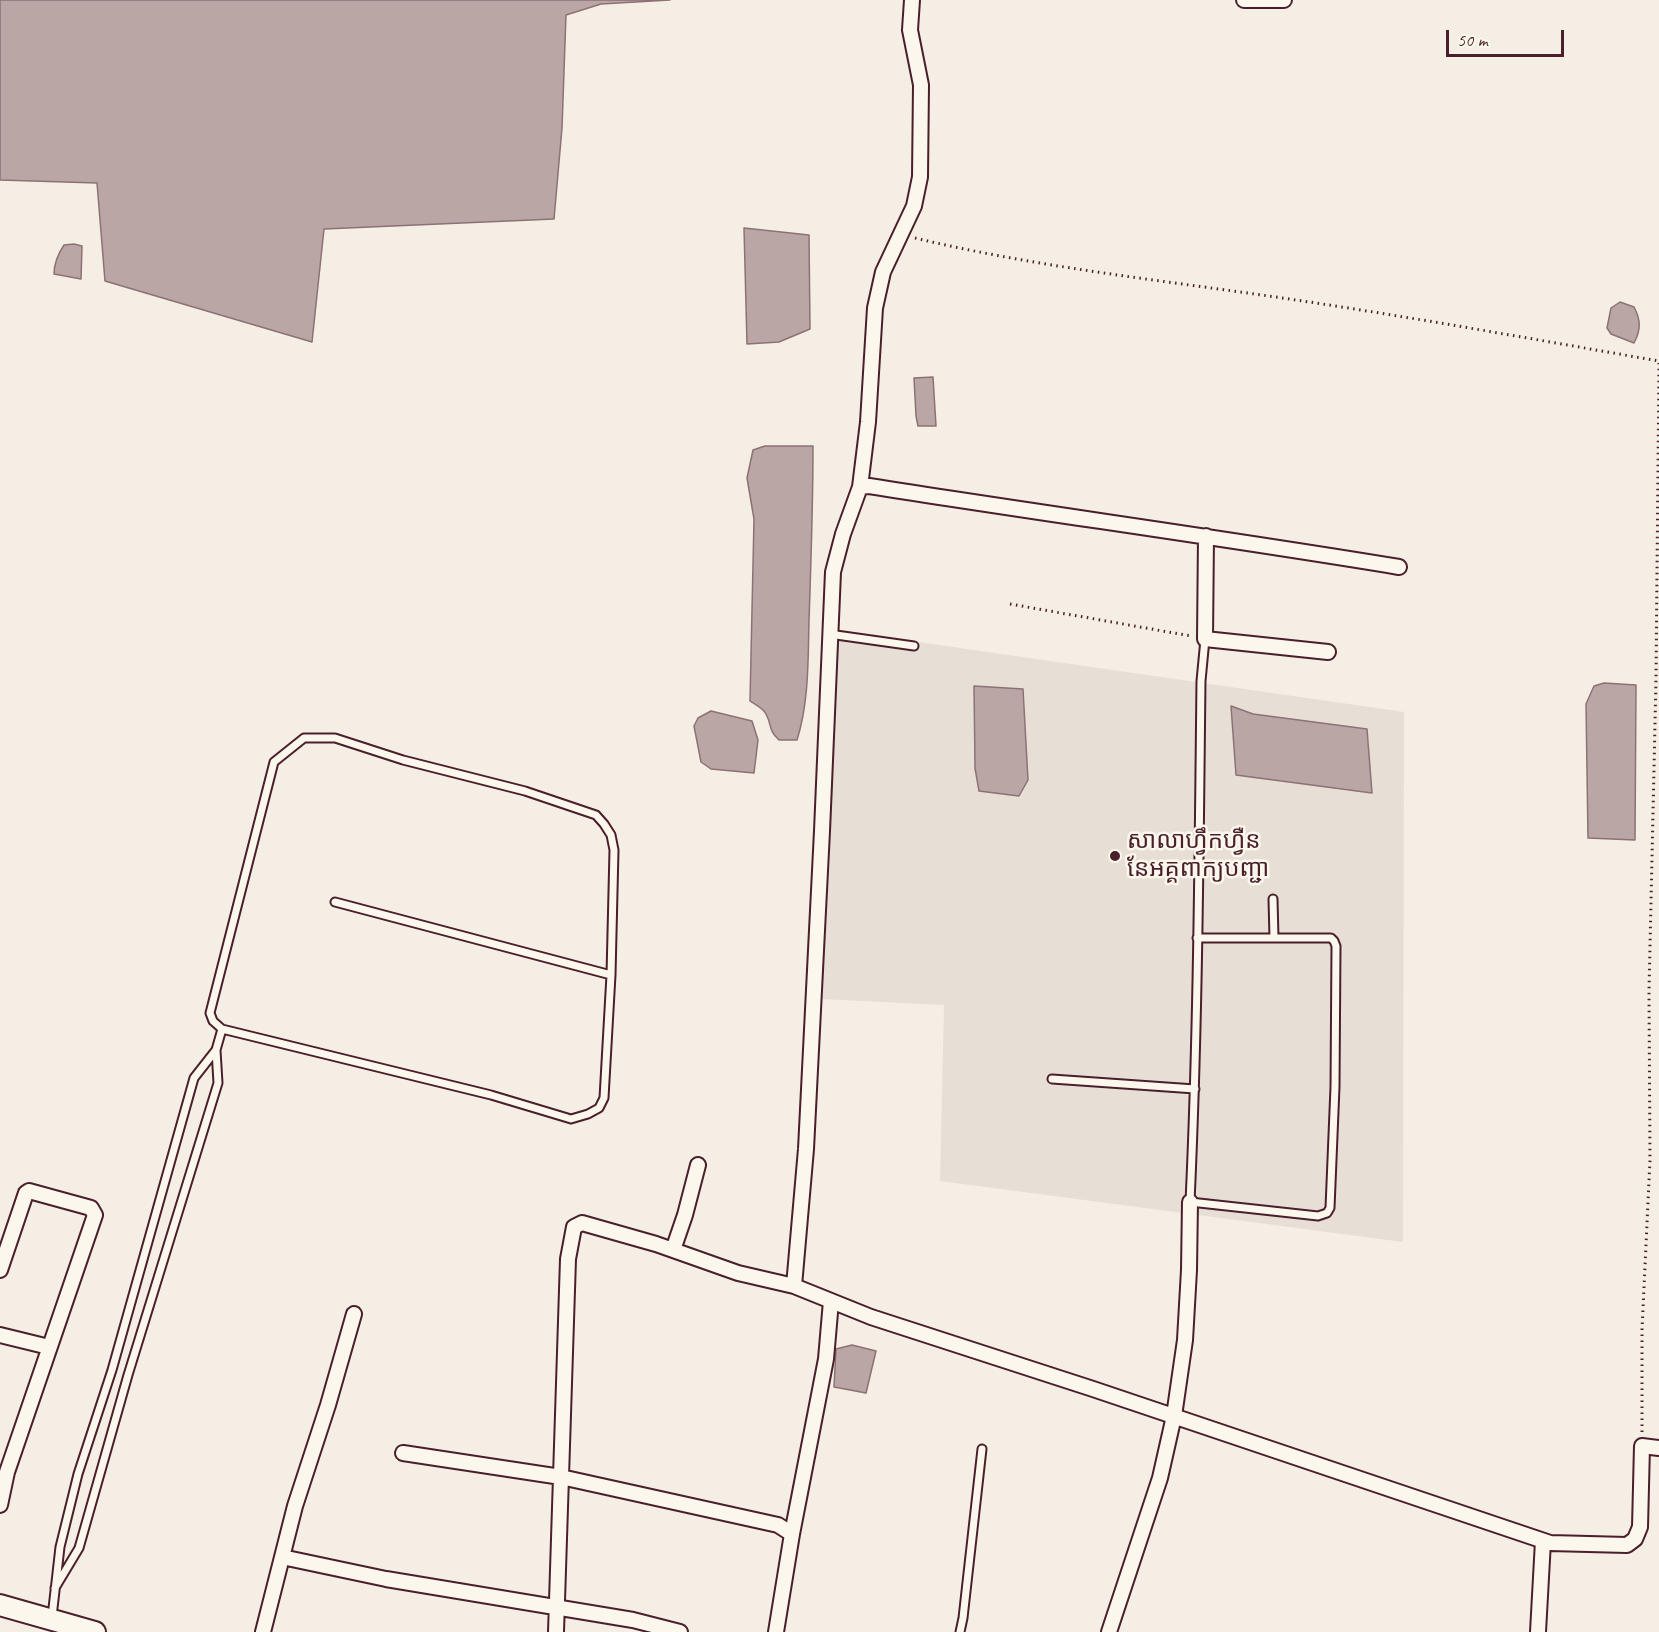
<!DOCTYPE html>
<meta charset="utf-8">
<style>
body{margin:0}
#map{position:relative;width:1659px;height:1632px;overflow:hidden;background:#f4eee4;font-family:Caveat,sans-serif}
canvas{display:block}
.scale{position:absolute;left:1446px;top:30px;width:118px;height:27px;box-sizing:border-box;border:3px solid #4a1f2b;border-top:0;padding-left:8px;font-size:18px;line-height:21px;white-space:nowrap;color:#4a1f2b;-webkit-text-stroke:4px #fbf7ec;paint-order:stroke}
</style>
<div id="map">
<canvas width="1659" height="1632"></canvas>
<div class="scale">50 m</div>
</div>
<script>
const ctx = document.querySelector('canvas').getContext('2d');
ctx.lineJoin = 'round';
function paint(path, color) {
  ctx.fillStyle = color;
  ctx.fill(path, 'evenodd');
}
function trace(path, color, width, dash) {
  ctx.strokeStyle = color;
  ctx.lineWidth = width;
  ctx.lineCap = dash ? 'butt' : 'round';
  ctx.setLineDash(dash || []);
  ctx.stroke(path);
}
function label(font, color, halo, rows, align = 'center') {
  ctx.font = font + ' Caveat,"Noto Sans Khmer",sans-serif';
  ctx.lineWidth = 5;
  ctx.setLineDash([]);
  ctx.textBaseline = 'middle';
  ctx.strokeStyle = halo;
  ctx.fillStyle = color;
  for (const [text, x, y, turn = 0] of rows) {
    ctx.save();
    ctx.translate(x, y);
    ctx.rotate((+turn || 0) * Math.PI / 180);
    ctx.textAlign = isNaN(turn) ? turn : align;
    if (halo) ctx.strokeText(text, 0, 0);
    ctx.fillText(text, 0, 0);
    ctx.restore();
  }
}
const built = new Path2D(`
 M835 630 1404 712 1403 1242 940 1181 944 1005 821 999Z`);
const water = new Path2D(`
 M0 0H670L601 4 566 15 562 128 554 219 324 229 312 342 105 281 97 183 0 180Z
 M744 228 809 235 810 329 779 342 747 344Z
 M74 244 82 246 81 279 54 274C54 263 58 254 64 245Z
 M1620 302 1634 307C1641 320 1641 330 1634 343L1611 334 1607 328 1611 308Z
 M933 377 936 426H918L916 416 914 378Z
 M765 446H813C813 505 811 563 809 621 808 660 809 702 797 740H779C768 730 772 725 766 714 763 708 756 705 750 701L754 519 747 478 753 450Z
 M1604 683 1636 685 1635 840 1588 838 1586 704 1594 686Z
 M974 686 1023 689 1028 780 1019 796 979 791 975 768Z
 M1231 706 1253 714 1367 729 1372 793 1236 775Z
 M711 711 752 721 758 740 754 773 711 769 701 762 694 726 698 718Z
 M852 1345 876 1351 866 1393 834 1387 836 1349Z`);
const path = new Path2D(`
 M915 238C1040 268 1169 281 1296 300 1417 318 1538 340 1659 361
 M1010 604 1191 636
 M1642 1432V1330L1650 1160 1649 991 1656 679 1659 363`);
const lane = new Path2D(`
 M829 634 914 646
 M1273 899 1274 938
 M335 902 611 975
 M1197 938H1331L1334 941 1336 946 1335 1087 1330 1208 1327 1213 1318 1216 1190 1202C1198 1029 1199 855 1201 681L1205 639
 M1052 1079 1195 1089
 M55 1588 79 1548 128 1375 218 1083 216 1050 222 1029 491 1095 571 1119 588 1114 599 1108 604 1098 611 975 614 850 611 835 604 824 596 815 525 791 403 760 335 738H304L274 762 210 1013 213 1021 222 1029
 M52 1617 60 1547 78 1474 112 1370 194 1078 216 1050
 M960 1632 963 1618 982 1449`);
const street = new Path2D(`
 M1244 0H1284
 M860 487 869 486C1046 514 1223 538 1399 567
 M1206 536 1205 639 1328 652
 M673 1250 685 1215 698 1165
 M0 1270 26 1193 29 1191 91 1208 95 1215 7 1472 0 1505
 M794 1286 806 1149 822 831 833 572 843 534 860 487 868 422 875 308 883 272 914 206 920 177 921 85 910 30 912 0
 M0 1335 49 1347
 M403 1453 561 1477 778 1525 792 1534 776 1632
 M792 1534 826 1359 831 1301
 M282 1557 386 1579 633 1620 680 1632
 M263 1632 295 1506 328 1405 354 1314
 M556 1632 568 1259 574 1227 582 1223 656 1244 738 1273 794 1286 871 1317 1093 1389 1550 1543 1627 1545 1635 1539 1640 1527 1642 1446 1659 1448
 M1109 1632 1160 1478 1174 1416 1185 1340 1189 1270 1190 1202
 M1538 1632 1543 1541`);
const secondary = new Path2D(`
 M0 1605 95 1632`);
const markers = [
 [1115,856,6,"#4a1f2b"]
];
const poiNames = [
 ["សាលាហ្វឹកហ្វឺន",1127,842],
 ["នែអគ្គពាក្យបញ្ជា",1127,870]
];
paint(built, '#e7dfd6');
paint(water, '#baa7a5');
trace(water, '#8d7174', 1.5);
trace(lane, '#4a1f2b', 11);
trace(street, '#4a1f2b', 18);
trace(secondary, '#4a1f2b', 24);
trace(path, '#4a1f2b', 3, [1.5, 4.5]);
trace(lane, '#fbf7ec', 7);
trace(street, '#fbf7ec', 14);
trace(secondary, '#fbf7ec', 20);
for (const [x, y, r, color] of markers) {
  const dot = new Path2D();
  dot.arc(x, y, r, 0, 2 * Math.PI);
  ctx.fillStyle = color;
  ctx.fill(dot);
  trace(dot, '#fbf7ec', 2);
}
label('24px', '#4a1f2b', '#fbf7ec', poiNames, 'left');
</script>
